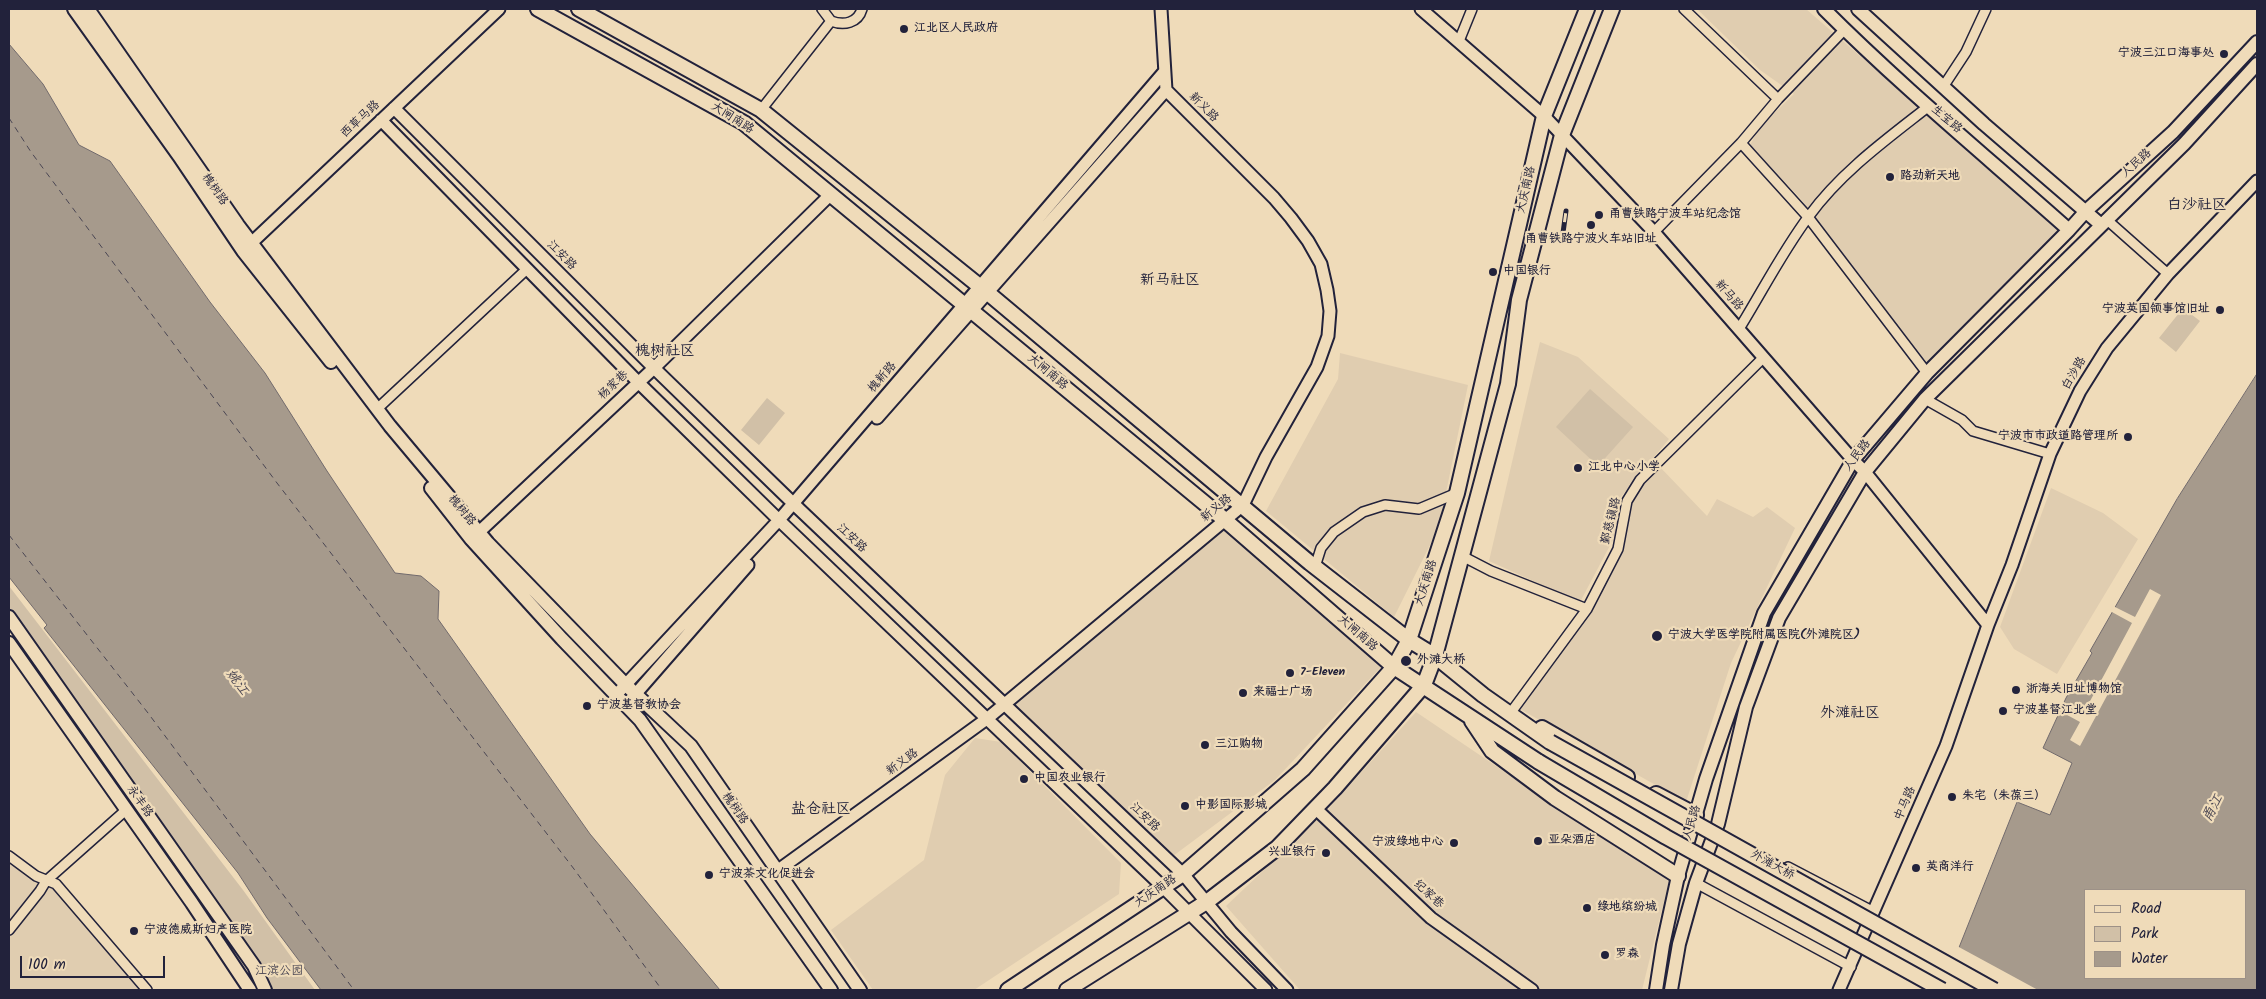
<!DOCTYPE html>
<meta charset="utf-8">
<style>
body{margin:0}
#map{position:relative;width:2266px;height:999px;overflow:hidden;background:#efdbb9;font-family:Kalam,sans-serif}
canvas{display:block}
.frame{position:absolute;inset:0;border:10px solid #22223b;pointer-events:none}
.legend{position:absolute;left:2084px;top:889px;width:162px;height:90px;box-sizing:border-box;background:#efdbb9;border:1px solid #9d9187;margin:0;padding:6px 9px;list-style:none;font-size:15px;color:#22223b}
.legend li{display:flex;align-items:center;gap:10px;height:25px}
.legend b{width:25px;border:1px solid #9d9187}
.scale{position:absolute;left:20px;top:956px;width:145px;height:22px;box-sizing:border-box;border:2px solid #22223b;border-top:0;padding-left:6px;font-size:15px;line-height:18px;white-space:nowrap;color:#22223b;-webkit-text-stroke:4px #efdbb9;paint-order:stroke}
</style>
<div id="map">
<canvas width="2266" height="999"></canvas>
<div class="frame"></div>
<ul class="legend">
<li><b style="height:6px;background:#efdbb9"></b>Road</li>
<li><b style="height:14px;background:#d1c0a7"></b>Park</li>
<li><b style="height:14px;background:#a69a8c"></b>Water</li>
</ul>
<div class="scale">100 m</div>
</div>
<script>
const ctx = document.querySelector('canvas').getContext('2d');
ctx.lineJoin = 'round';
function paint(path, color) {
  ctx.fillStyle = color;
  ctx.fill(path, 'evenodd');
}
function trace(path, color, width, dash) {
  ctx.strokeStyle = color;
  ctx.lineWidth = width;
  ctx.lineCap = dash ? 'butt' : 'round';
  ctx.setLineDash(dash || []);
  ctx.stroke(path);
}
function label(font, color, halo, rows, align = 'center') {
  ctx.font = font + ' Kalam,"LXGW WenKai TC",sans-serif';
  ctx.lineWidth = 4.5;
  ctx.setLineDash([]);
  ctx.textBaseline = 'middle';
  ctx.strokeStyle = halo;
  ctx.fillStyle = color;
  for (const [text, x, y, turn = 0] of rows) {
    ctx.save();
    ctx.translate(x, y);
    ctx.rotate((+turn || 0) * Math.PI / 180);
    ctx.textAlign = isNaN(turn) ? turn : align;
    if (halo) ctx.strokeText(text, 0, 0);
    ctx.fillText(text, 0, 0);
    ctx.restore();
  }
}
const built = new Path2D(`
 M1697 9H1806L2063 232 1928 364 1800 198 1750 145 1760 127 1794 94 1760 70Z
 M1540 342 1578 357 1669 439 1620 498 1615 536 1580 602 1489 561Z
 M1340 353 1468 385 1439 527 1394 617 1266 511 1338 379Z
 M1659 466 1707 516 1717 499 1753 517 1767 507 1795 528 1731 663 1686 802 1518 708 1621 549 1629 503Z
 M2051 488 2103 513 2138 539 2057 674 2014 649 2000 627Z
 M1225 527 1381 667 1275 780 1173 856 1013 704Z
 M1416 712 1539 795 1670 877 1642 990H1300L1226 906 1328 809Z
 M975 738 1001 742 1121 863 1119 894 974 990H873L831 930 924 860 945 775Z
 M9 864 43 885 9 927Z
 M51 885 125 969 141 990H9V932L46 886Z`);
const green = new Path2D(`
 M2183 308 2200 321 2176 352 2159 338Z
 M1590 389 1633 427 1598 466 1556 427Z
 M767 398 785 413 759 445 741 430Z
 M9 586 243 890 315 990H267L9 621Z`);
const water = new Path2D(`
 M9 44 43 84 79 145 110 161 210 302 265 373 327 471 395 573 421 576 439 591 438 619 590 834 720 990H321L267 918 238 873 44 628 47 625 9 577Z
 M2257 374V990H1953L1958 950 2017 802 2050 815 2072 763 2043 748 2066 698 2092 653 2090 651 2177 499ZM2085 890H2245V978H2085Z`);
const pier = new Path2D(`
 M2150 589 2161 595 2080 746 2070 740 2080 722 2058 710 2061 705 2082 716 2132 623 2110 611 2113 606 2135 617Z
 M1957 946 2038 990H1950Z`);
const ferry = new Path2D(`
 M9 118 31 152 277 483 574 869 662 990
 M9 535 148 713 354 990`);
const minor = new Path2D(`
 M831 21C844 26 858 23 862 9
 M1459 41 1472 9
 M1943 87 1966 52 1986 9
 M1778 99 1845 29
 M761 110 831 21 822 9
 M1741 143 1808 217 1927 373
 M2106 219 2168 274
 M1654 232 1741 143 1778 99 1684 9
 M1739 329C1762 292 1782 252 1809 216 1841 172 1887 139 1929 106
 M1925 399 1962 420 1973 431 2050 454
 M377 409 527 269
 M1462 556 1491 571 1587 609
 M1315 567 1321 548 1334 532 1363 512 1385 505 1419 509 1457 493
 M1512 711 1587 609 1618 549 1627 501 1640 480 1763 358
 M9 856 36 876 56 884 147 990
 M1788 867 1874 912
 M1696 883 1851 967
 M9 930 40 891 46 881 126 810`);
const tertiary = new Path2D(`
 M1421 9 1544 116 1654 232 1853 460 1865 472 1988 625
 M394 108 654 368 798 508 1183 874 1231 932 1287 990
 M381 120 638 382 783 524 1163 887 1266 990
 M246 248 499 9
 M877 418 1166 90
 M479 532 654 368 830 195
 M616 695 779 520 1164 72
 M626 705 748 565
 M1315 808 1431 918 1532 990
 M777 871 988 718 1243 505 1266 457 1317 367 1328 336 1330 311 1327 290 1321 264 1308 241 1291 218 1274 198 1166 90 1161 9
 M1839 990 1946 746 1988 625 2012 565 2050 454 2080 391 2107 348 2168 274 2257 181`);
const secondary = new Path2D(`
 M74 9 179 156 243 251 331 362
 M88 9 238 225 390 426 488 543 626 685 691 746 860 990
 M1824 9C1902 87 1987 157 2069 230
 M1858 9 1984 124 2100 224
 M431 488 471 539 562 639 640 720 831 990
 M9 617 254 966 265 990
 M9 643 192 903 250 990
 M1656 990 1663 945 1678 876 1706 779 1764 613 1853 460 1927 373 2069 230 2086 211 2173 132 2257 42
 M1671 990 1679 944 1696 883 1718 824 1746 707 1779 618 1865 472 1925 399 2184 144 2257 64`);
const primary = new Path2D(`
 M538 9 744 123 1225 520 1394 667 1539 762
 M579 9 761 110 988 293 1310 563 1409 640 1435 656 1483 695 1550 742
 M1472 721 1492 751 1555 798 1678 876
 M1542 728 1627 777
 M1656 794 1696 815
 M1008 990 1183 874 1303 769 1394 667 1409 640 1457 493 1544 116 1587 9
 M1067 990 1208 901 1277 848 1335 788 1424 685 1435 656 1508 384 1519 300 1562 135 1612 9`);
const rail = new Path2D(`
 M1562 240 1566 211`);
const primaryBridge = new Path2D(`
 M1550 742 1994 990
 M1539 762 1666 837 1942 990`);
const markers = [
 [904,29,5,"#22223b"],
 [2224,54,5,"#22223b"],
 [1890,177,5,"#22223b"],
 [1599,215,5,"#22223b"],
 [1591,225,5,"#22223b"],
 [1493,272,5,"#22223b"],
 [2220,310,5,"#22223b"],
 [2128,437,5,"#22223b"],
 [1578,468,5,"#22223b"],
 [1657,636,6,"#22223b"],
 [1406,661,6,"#22223b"],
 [1290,673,5,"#22223b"],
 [2016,690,5,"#22223b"],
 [1243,693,5,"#22223b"],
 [587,706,5,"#22223b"],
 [2003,711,5,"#22223b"],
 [1205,745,5,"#22223b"],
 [1024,779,5,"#22223b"],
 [1952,797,5,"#22223b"],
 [1185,806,5,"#22223b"],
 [1538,841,5,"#22223b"],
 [1454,843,5,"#22223b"],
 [1326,853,5,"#22223b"],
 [1916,868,5,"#22223b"],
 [709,875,5,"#22223b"],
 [1587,908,5,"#22223b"],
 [134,931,5,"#22223b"],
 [1605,955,5,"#22223b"]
];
const poiNames = [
 ["江北区人民政府",914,29],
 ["宁波三江口海事处",2214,54,"right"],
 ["路劲新天地",1900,177],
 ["甬曹铁路宁波车站纪念馆",1609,215],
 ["甬曹铁路宁波火车站旧址",1591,240,"center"],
 ["中国银行",1503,272],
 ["宁波英国领事馆旧址",2210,310,"right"],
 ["宁波市市政道路管理所",2118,437,"right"],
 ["江北中心小学",1588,468],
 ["宁波大学医学院附属医院(外滩院区)",1668,636],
 ["外滩大桥",1417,661],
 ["7-Eleven",1300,673],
 ["浙海关旧址博物馆",2026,690],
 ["来福士广场",1253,693],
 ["宁波基督教协会",597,706],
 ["宁波基督江北堂",2013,711],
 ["三江购物",1215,745],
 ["中国农业银行",1034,779],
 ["朱宅（朱葆三）",1962,797],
 ["中影国际影城",1195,806],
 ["亚朵酒店",1548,841],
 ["宁波绿地中心",1444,843,"right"],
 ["兴业银行",1316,853,"right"],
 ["英商洋行",1926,868],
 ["宁波茶文化促进会",719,875],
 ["绿地缤纷城",1597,908],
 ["宁波德威斯妇产医院",144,931],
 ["罗森",1615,955]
];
const streetNames = [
 ["新义路",1203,108,45],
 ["大闸南路",732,119,32],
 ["西草马路",361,120,-43],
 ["生宝路",1946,120,40],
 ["人民路",2137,164,-42],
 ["槐树路",214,190,55],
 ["大庆南路",1527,190,-77],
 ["江安路",561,256,45],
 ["新马路",1728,296,49],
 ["大闸南路",1047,373,40],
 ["白沙路",2075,374,-60],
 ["槐新路",883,378,-49],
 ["杨家巷",614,386,-43],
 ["人民路",1858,456,-53],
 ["新义路",1217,509,-40],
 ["槐树路",461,511,50],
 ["鄞慈镇路",1612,521,-76],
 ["江安路",851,539,43],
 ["大庆南路",1427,583,-72],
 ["大闸南路",1357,634,41],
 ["新义路",903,763,-36],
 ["永丰路",139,802,55],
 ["中马路",1906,804,-67],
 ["槐树路",734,809,55],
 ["江安路",1144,818,44],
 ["人民路",1693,823,-74],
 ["外滩大桥",1772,866,29],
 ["大庆南路",1156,892,-34],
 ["纪家巷",1428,895,42]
];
const parkNames = [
 ["江滨公园",279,972]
];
const waterNames = [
 ["姚江",236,683,54],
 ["甬江",2214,809,-62]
];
const quarterNames = [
 ["白沙社区",2197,206],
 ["新马社区",1170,281],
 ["槐树社区",665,352],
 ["外滩社区",1850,714],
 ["盐仓社区",821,810]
];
paint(built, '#e0cdb0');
paint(green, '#d1c0a7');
paint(water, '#a69a8c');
trace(water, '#716a6c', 1);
paint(pier, '#efdbb9');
trace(ferry, '#4a4653', 1, [6, 5]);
trace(minor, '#22223b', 12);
trace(tertiary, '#22223b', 15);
trace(secondary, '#22223b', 16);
trace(primary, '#22223b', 18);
trace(minor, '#efdbb9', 9);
trace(tertiary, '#efdbb9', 11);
trace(secondary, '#efdbb9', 12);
trace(primary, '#efdbb9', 14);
trace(rail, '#22223b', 5);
trace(rail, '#efdbb9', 3, [9]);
trace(primaryBridge, '#22223b', 18, []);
trace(primaryBridge, '#efdbb9', 14);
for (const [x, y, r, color] of markers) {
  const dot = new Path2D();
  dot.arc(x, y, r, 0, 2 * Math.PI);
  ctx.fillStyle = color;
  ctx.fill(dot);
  trace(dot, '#efdbb9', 2);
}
label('bold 12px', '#22223b', '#efdbb9', poiNames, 'left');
label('12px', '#22223b', '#efdbb9', streetNames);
label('12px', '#454251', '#efdbb9', parkNames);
label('italic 14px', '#4a4653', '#efdbb9', waterNames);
label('15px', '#22223b', '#efdbb9', quarterNames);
</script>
